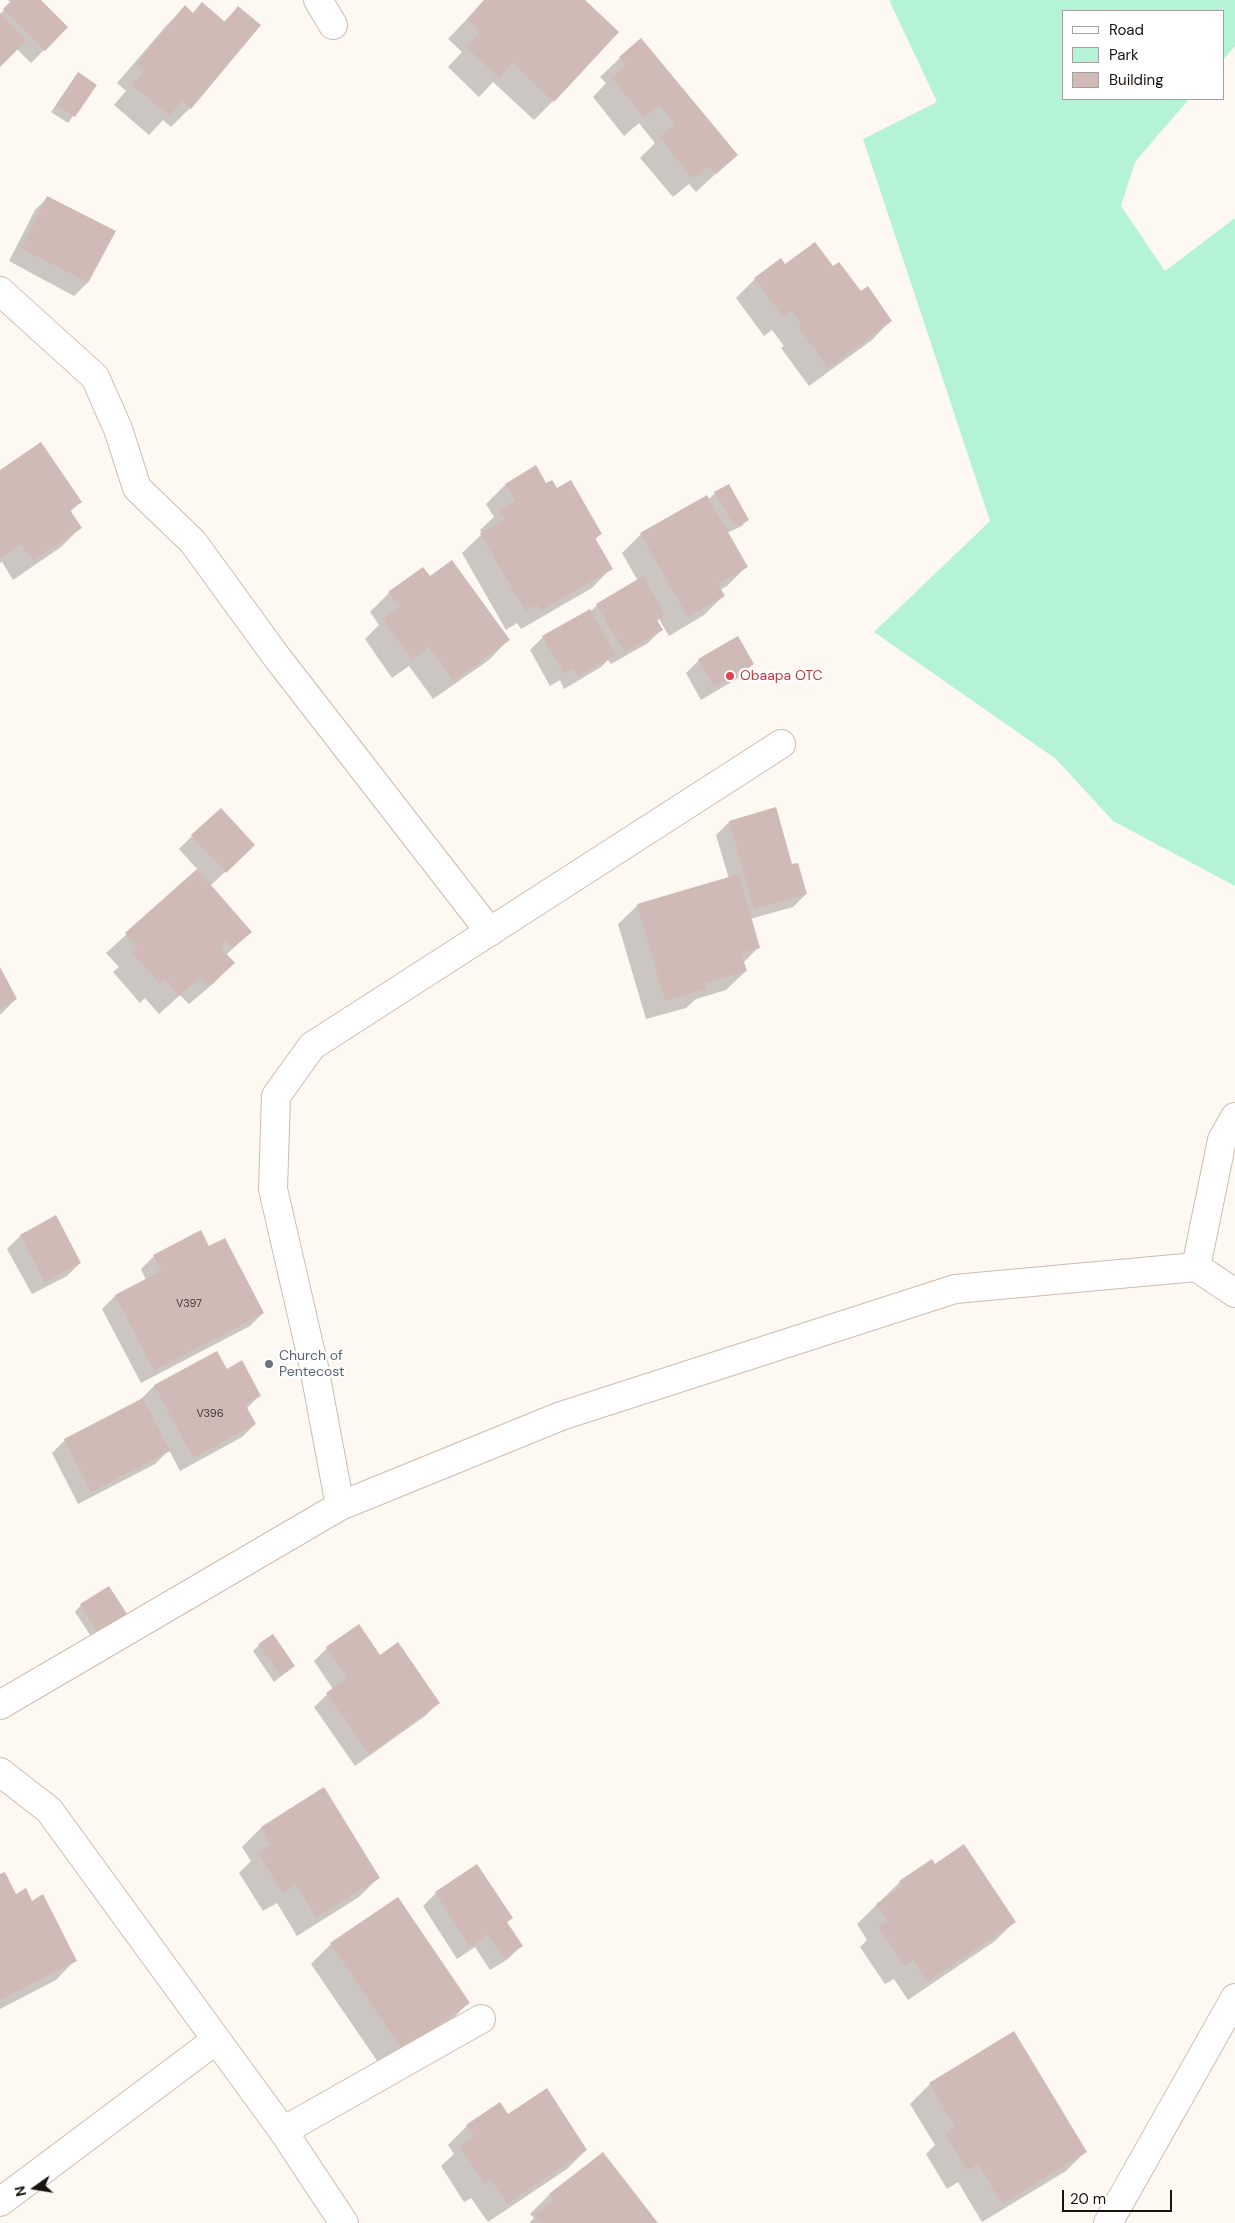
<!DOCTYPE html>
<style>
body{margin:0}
#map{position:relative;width:1235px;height:2223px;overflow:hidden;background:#fef8f3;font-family:"DM Sans",sans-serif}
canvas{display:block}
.legend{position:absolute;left:1062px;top:10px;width:162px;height:90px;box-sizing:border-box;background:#fff;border:1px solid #a3a19f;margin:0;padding:6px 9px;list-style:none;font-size:15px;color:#19130f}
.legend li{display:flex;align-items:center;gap:10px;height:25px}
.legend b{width:25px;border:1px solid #a3a19f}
.north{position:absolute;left:10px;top:2163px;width:50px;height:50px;-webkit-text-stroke:4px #fff;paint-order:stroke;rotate:257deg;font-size:14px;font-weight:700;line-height:20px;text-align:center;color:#19130f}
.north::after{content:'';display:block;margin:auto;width:18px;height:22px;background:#19130f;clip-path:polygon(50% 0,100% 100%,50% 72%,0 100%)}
.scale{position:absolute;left:1062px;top:2190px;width:110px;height:22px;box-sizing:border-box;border:2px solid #19130f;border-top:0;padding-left:6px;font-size:15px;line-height:18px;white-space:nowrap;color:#19130f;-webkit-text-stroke:4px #fff;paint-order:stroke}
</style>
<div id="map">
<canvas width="1235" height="2223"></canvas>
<ul class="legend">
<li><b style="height:6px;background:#fff"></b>Road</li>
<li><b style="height:14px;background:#b5f3d6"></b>Park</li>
<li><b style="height:14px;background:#cfbab6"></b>Building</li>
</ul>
<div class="north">N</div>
<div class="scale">20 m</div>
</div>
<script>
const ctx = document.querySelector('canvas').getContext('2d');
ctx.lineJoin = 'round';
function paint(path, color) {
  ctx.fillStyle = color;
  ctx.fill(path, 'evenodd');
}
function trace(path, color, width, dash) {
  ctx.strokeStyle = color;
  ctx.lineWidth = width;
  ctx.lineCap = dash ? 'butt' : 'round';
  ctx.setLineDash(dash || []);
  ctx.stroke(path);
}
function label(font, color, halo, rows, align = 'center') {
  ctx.font = font + ' "DM Sans",sans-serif';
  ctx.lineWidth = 4.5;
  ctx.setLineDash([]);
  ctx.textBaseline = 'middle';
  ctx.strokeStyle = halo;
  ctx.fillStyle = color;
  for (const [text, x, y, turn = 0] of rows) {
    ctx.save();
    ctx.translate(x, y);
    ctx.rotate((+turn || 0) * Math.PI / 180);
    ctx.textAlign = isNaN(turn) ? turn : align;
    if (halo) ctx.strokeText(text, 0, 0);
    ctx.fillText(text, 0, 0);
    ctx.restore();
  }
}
const green = new Path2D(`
 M889 0H1235V46L1224 59V11H1064V99H1189L1135 162 1121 206 1165 271 1235 218V886L1113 821 1056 759 874 632 990 521 863 139 937 102Z`);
const shadow = new Path2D(`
 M8 0H39L67 27 31 63 17 49 0 65V14L11 3Z
 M485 0H583L553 101 534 120 493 82 479 97 448 67 462 52 448 39Z
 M202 4 224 22 238 7 190 108 171 127 163 120 149 135 114 105 126 91 117 83 166 26 185 7 192 14Z
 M620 58 736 155 696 192 689 184 673 197 640 158 655 143 639 123 624 136 593 97 606 83 600 77Z
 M78 73 96 85 68 123 51 112Z
 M48 197 114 232 87 283 74 296 9 261 35 210Z
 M785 266 832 268 891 320 872 340 809 386 781 348 784 346 772 330 764 336 736 298 755 279Z
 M535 467 546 485 556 490 600 534 595 540 611 568 592 588 521 629 517 623 506 630 462 553 482 534 480 530 494 517 486 504 505 485Z
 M0 471 80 502 70 512 81 527 61 547 13 580 2 562 0 563Z
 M715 493 748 519 742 526 727 533 746 567 727 586 720 590 723 596 704 615 669 636 659 619 656 622 661 630 648 643 611 664 608 660 601 667 564 689 560 680 550 686 530 650 543 637 590 612 597 605 638 581 622 553 641 534 708 500Z
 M430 578 508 640 489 660 433 699 409 666 392 678 365 639 379 625 370 612 389 593Z
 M699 660 753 664 740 677 701 700 686 673Z
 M775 809 791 866 806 894 793 907 750 919 759 947 743 963 746 971 726 990 696 999 686 1008 646 1019 618 924 638 905 729 879 716 835 729 822Z
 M192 836 240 858 210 886 250 932 226 955 233 963 214 983 189 1004 180 995 159 1014 145 998 140 1003 113 972 119 967 106 953 198 870 179 849Z
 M0 969 16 999 0 1015Z
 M20 1236 80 1263 67 1276 32 1294 7 1249Z
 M209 1247 263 1313 250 1326 141 1383 102 1309 115 1296 146 1280 141 1269 154 1256Z
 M216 1353 226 1371 259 1396 246 1409 255 1424 242 1437 180 1471 169 1450 155 1464 78 1504 52 1453 65 1440 141 1399 154 1386Z
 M81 1605 128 1617 94 1641 75 1612Z
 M358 1626 380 1657 438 1703 425 1716 355 1766 314 1707 333 1689 314 1661 327 1648Z
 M259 1645 294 1666 274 1682 253 1651Z
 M323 1789 378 1878 359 1897 297 1936 277 1903 263 1911 239 1873 251 1861 242 1847 261 1828Z
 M477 1866 512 1918 506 1923 521 1946 508 1959 490 1970 475 1947 457 1959 423 1906 436 1893Z
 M935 1866 1014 1922 995 1941 908 2000 894 1979 885 1984 860 1947 867 1940 857 1924 900 1882Z
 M0 1876 15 1895 31 1902 75 1960 56 1980 0 2009Z
 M398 1899 468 2003 449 2023 382 2068 311 1964 331 1944Z
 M1013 2033 1085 2152 1066 2171 982 2222 958 2182 947 2189 926 2154 935 2145 910 2104 930 2084Z
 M507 2116 586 2150 567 2169 488 2222 471 2198 464 2202 441 2166 454 2154 448 2145 467 2126Z
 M549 2195 656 2223H529L534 2218 530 2214Z`);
const building = new Path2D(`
 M12 0H41L68 27 45 51 3 9Z
 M484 0H585L619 32 554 102 513 63 499 78 466 47 480 32 467 19Z
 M202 2 225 22 238 6 261 25 191 109 182 101 169 116 132 85 144 71 136 64 185 5 193 13Z
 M0 13 27 40 0 67Z
 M641 38 738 155 716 174 709 166 693 179 659 137 675 124 659 105 644 118 611 77 626 65 619 57Z
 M78 72 97 85 75 117 56 105Z
 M47 196 116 231 88 283 21 248Z
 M815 242 833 266 839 262 861 291 868 286 892 321 828 368 799 328 802 326 792 311 784 318 754 278 781 258 785 264Z
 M41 442 82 502 70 510 82 528 33 561 21 544 0 558V470Z
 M536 465 546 483 552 480 557 488 571 480 602 534 595 538 613 569 541 611 537 605 525 611 480 533 504 520 498 510 515 501 505 484Z
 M729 484 749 520 735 527 714 492Z
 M707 495 748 567 718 584 725 596 688 617 640 533Z
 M452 560 510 640 453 681 429 647 412 660 383 619 400 607 388 592 423 567 430 576Z
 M643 576 665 615 657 620 663 630 624 652 596 604Z
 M590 609 616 655 578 676 573 668 564 674 542 636Z
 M738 636 754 664 714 687 698 659Z
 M776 807 792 864 798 863 807 894 754 909 729 821Z
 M221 808 255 845 226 873 191 835Z
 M197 869 252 932 233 948 226 941 220 947 235 963 209 986 200 977 179 996 165 979 160 984 132 952 137 947 125 933Z
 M739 874 760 948 741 953 747 971 705 983 707 989 665 1001 637 904Z
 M0 967 17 999 0 1009Z
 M56 1215 81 1263 45 1282 20 1235Z
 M201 1230 209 1246 225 1238 264 1313 154 1371 115 1295 161 1271 153 1255Z
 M217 1351 227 1369 242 1360 261 1396 245 1404 256 1424 193 1458 154 1385Z
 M143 1398 170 1451 91 1492 64 1439Z
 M109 1586 129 1617 100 1636 80 1604Z
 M359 1624 380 1655 398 1642 440 1703 369 1754 326 1693 347 1678 326 1647Z
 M273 1634 295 1666 281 1676 258 1644Z
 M324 1787 380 1878 316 1917 296 1884 283 1893 258 1853 271 1844 261 1827Z
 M964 1844 1016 1922 927 1982 913 1960 904 1966 878 1927 887 1921 876 1904 903 1886 899 1881 932 1859 935 1864Z
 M477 1864 513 1918 507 1922 523 1946 504 1958 488 1935 470 1947 435 1892Z
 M5 1872 16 1894 26 1888 32 1901 43 1894 77 1961 0 2000V1874Z
 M398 1897 470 2003 402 2050 330 1943Z
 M1014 2031 1087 2152 1002 2204 978 2164 967 2171 945 2133 955 2127 929 2083Z
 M547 2088 587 2150 507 2204 491 2179 484 2184 460 2146 474 2137 466 2125 500 2102 508 2114Z
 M603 2152 658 2223H541L535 2215 554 2200 549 2194Z`);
const street = new Path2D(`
 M318 0 333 25
 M0 291 95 377 118 429 137 488 193 542 276 656 490 932
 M1196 1267 1222 1140 1235 1117
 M340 1506 314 1367 273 1189 276 1096 312 1046 781 744
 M0 1705 340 1506 561 1416 955 1289 1196 1267 1235 1293
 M0 1772 49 1810 283 2131 344 2223
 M283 2131 481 2019
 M0 2202 216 2040
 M1108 2223 1235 1998`);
const markers = [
 [730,676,5,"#e0444e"],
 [269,1364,5,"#6b7280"]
];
const numberNames = [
 ["V397",189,1304],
 ["V396",210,1414]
];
const healthNames = [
 ["Obaapa OTC",740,676]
];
const worshipNames = [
 ["Church of",279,1356],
 ["Pentecost",279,1372]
];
paint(green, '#b5f3d6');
paint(shadow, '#0003');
paint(building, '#cfbab6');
trace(street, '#ccbcb0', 30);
trace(street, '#fff', 28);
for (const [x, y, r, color] of markers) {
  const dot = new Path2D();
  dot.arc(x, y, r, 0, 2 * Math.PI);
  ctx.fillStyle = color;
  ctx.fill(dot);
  trace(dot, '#fff', 2);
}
label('11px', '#463d39', null, numberNames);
label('14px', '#be3a42', '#fff', healthNames, 'left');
label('14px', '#5b616d', '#fff', worshipNames, 'left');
</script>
